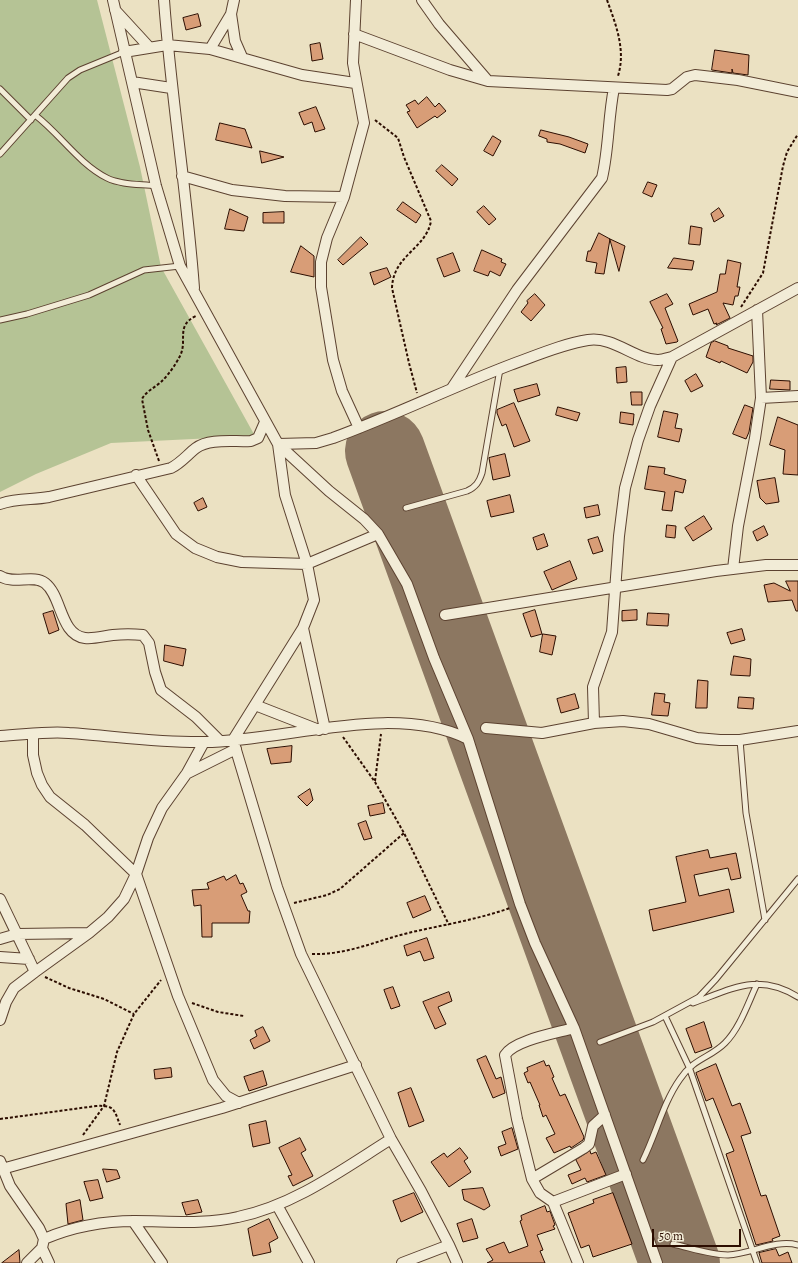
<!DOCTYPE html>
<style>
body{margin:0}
#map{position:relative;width:798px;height:1263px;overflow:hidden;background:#ebe1c2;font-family:Alegreya,serif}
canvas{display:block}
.scale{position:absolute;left:652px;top:1229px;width:89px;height:18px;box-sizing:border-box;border:2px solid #2c0d00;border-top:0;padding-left:5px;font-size:12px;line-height:14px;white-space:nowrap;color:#2c0d00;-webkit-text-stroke:3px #f2ecd7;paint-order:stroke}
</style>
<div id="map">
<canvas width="798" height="1263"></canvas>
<div class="scale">50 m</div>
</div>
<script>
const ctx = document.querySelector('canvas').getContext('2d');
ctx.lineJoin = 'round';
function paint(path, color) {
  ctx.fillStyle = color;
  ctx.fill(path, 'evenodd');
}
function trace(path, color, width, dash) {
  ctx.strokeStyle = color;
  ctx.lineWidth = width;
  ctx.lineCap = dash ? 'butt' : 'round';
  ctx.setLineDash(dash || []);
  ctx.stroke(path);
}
const green = new Path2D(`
 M0 0H97L140 167 161 267 255 436 111 443 36 474 0 492Z`);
const runway = new Path2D(`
 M385 451 680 1263`);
const building = new Path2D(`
 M198 14 201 26 186 30 183 18Z
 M320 43 323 59 312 61 310 45Z
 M715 50 749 55 748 75 733 73 732 69V73L712 70Z
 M427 97 435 107 439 103 446 111 437 118 435 116 417 128 407 112 410 111 406 105 415 100 418 104Z
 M316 107 325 129 315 132 312 122 304 125 299 113Z
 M220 123 245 129 252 148 216 140Z
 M541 130 569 137 588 144 585 153 560 144 547 142V139L539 136Z
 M493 136 501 141 493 156 484 151Z
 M260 151 284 157 262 163Z
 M442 165 458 179 452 186 436 171Z
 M648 182 657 185 652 197 643 193Z
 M403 202 421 215 416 223 397 210Z
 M484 206 496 219 489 225 477 212Z
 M719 208 724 216 714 222 711 214Z
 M230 209 248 217 244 231 225 229Z
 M284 212V223H263V213Z
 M691 226 702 228 700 245 689 244Z
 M599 233 610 239 604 274 595 273 597 263 586 261 588 251H590Z
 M361 237 368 244 343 265 338 260Z
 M610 239 625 246 619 271Z
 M301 246 314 256V277L291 272Z
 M482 250 502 259 501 262 506 264 500 276 490 271 488 276 474 271Z
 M453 253 460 271 444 277 437 259Z
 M674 258 694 261 692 270 668 268Z
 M728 260 741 263 737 287H740L738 296H735L733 305 723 303 730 318 716 325 717 323 714 324 708 309 693 315 689 304 717 292 720 274H725Z
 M387 268 391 277 374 285 370 273Z
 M535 294 545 305 531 321 521 312 528 303 527 301Z
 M667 294 673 304 665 308 678 341 677 342 666 344 661 329 663 328 650 302Z
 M715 341 728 346V348L753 356V362L747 373 721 361 720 363 706 357 711 343Z
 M626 367 627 382 617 383 616 368Z
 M696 374 703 386 691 392 685 381Z
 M771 380 790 381V390L770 389Z
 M537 384 540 395 518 402 514 390Z
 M631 392H642V405H632Z
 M514 403 530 441 514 447 506 424 502 426 497 413V410Z
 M745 405 753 408 749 432 746 439 733 434Z
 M558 407 580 413 577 421 556 415Z
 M664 411 678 414 675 428 682 429 679 442 658 437Z
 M621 412 634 414 633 425 620 423Z
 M778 417 798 425V475L783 474 785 450 770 445Z
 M505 454 510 476 493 480 489 458Z
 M649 466 665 468 664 474 686 480 683 493 675 491 672 511 662 510 665 492 645 489Z
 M775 478 779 502 766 504 760 498 757 481Z
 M510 495 514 512 491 517 487 501Z
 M203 498 207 507 198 511 194 503Z
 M598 505 600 515 586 518 584 508Z
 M704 516 712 529 693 541 685 528Z
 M667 525 676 526 675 538 666 537Z
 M764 526 768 535 757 541 753 532Z
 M544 534 548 546 537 550 533 538Z
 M598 537 603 551 593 554 588 540Z
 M570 561 577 579 552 590 544 572Z
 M786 581H798V611H796L792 600 768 602 764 585 774 583 790 591Z
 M535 610 542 634 531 637 523 614Z
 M637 610V620L622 621V611Z
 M53 611 59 630 49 634 43 614Z
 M648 613 669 614 668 626 647 625Z
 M742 629 745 640 731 644 727 633Z
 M543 634 556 636 552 655 540 652Z
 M165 645 186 649 183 666 164 661Z
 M734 656 751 659 750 676 731 675Z
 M698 680 708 681 707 708H696Z
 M655 693 665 694 664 702 670 703 668 716 652 715Z
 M575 694 579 708 561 713 557 699Z
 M739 697 754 698 753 709 738 708Z
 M292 746 291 762 271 764 267 749Z
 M310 789 313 800 307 806 298 797Z
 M383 803 385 813 370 816 368 806Z
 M366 821 372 838 364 840 358 824Z
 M708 850 710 858 736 853 741 878 731 880 728 868 694 875 699 896 729 889 734 912 653 931 649 910 686 902 676 857Z
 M236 875 240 884 243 883 247 892 241 895 248 911H250L249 923H212V937H202L201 905 194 906 192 890 209 889 207 883 224 876 226 880Z
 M425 896 431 910 413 918 407 903Z
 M427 938 434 958 424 961 420 951 407 956 404 946Z
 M393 987 400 1006 391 1009 384 990Z
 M449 992 452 1001 438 1007 446 1024 435 1029 423 1002Z
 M704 1022 712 1047 695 1053 686 1029Z
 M263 1027 270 1041 254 1049 250 1040 257 1036 255 1031Z
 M486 1056 496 1079 501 1077 505 1093 493 1098 477 1060Z
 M544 1061 546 1066 549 1065 554 1077 552 1078 560 1096 565 1094 584 1137 583 1140 571 1148 570 1146 554 1153 546 1138 555 1134 546 1115 543 1117 539 1105H540L530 1082 528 1083 524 1073 528 1071 527 1068Z
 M716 1064 732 1106 740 1103 751 1133 741 1136 761 1196 766 1195 780 1236 772 1239 773 1241 756 1245 726 1154 734 1151 713 1098 706 1101 696 1073Z
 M171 1068 172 1077 155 1079 154 1070Z
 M263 1071 267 1085 249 1091 244 1077Z
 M411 1088 424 1121 409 1127 398 1093Z
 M266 1121 270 1143 253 1147 249 1125Z
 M512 1128 518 1149 501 1156 498 1147 506 1144 502 1132Z
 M300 1138 306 1150 301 1153 313 1176 293 1186 288 1176 292 1175 279 1148Z
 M460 1148 468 1158 464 1161 471 1172 449 1187 431 1162 444 1153 447 1157Z
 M590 1151 591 1154 596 1152 606 1175 587 1182 585 1178 572 1184 568 1175 581 1170 576 1160Z
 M103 1169 117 1170 120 1178 107 1182Z
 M98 1180 103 1198 90 1201 84 1182Z
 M483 1188 490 1206 484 1210 464 1200 462 1190Z
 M414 1193 423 1212 401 1222 393 1201Z
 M613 1193 632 1244 593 1257 589 1245 581 1248 568 1213 594 1203 593 1200Z
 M80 1200 83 1220 68 1224 66 1204Z
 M198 1200 202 1212 186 1215 182 1203Z
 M545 1206 547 1212 550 1211 555 1225 553 1226 555 1229 537 1235 543 1250 540 1251 545 1263H487L493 1260 486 1249 504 1242 509 1253 528 1246 520 1221 522 1220 521 1216Z
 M269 1219 278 1238 269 1243 271 1252 253 1256 248 1229Z
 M472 1219 478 1238 463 1242 457 1224Z
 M776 1249 779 1256 788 1252 792 1263H762L759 1253Z
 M19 1250 20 1263H2Z`);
const path = new Path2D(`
 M607 0C616 25 626 50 618 76
 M375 120 398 138 404 157 431 221C426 249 393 255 392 288L409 363 417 393
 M741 307 763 273 783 166 787 152 798 134
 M159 461 148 430 142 399C146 391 156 387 162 381 169 374 176 364 180 356 188 340 175 326 196 316
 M343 737 375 782 404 833 449 925
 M375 781 381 734
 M294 903 327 895 340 889 404 833
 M312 954C347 955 376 941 408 933 442 925 476 920 510 908
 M45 977 69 988 104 999 134 1014
 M192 1003 218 1012 244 1016
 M0 1119 96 1106C114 1105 114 1109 120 1125
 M83 1135 104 1106 117 1052 134 1014 161 980`);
const lane = new Path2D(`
 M0 89 31 120
 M35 115C60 134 78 163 107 178 121 185 140 184 156 186
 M0 154 68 78 80 70 124 52
 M0 320 27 314 89 295 144 270 180 266
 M406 508 467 491C476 487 479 482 482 473L500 369
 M740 740 746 813 765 920
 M693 1003C732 989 758 972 798 997
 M665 1016 689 1067 757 1263
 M600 1042 653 1022 699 997 716 979 798 879
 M643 1160C656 1134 663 1103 680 1079 694 1058 710 1058 725 1043 740 1028 748 1003 757 984
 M673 1244C691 1248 710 1255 728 1255 751 1254 775 1239 798 1245`);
const street = new Path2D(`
 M113 0 156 186 180 266 278 444 329 491 364 519 378 534 407 584 434 658 468 739 520 904 535 943 574 1028 657 1263
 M164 0C171 97 187 192 194 288
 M356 0 353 63 364 123 344 197 327 238 321 262V287L333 360 342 391 359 428
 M422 0 439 24 488 81
 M115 10 149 47
 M231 14 235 41 242 57
 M354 34 450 70 488 81 667 90 672 89 687 77 695 75 738 80 798 92
 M210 49 231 14 234 0
 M124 52 167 45 210 49 302 75 355 83
 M132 82 171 88
 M182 176 232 190 285 196 344 197
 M452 388 517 290 602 178C609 148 608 118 614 88
 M761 398 798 396
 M136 475 176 534 195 548 217 557 242 562 307 564 378 534
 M0 504C16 498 33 500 49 497L171 468C181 463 187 455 196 448 209 438 234 442 251 441L258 438 265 422
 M733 569 738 526 755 438 761 398 757 310
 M0 576C14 585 33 574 45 583 62 596 60 635 85 638 94 639 104 636 113 635 123 634 133 634 143 635L149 643 155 672 161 690 196 717 220 741
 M445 615 716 571 766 565H798
 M303 628 325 729
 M255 705 319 730
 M594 723 593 687 612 632 619 536 625 488 638 440 650 406 672 357
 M486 728 542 733 594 723 623 721 649 724 697 738 720 740H740L798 731
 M33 734V755L37 773 42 785 50 797 85 825 136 874 178 996 213 1080 226 1096 239 1103
 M0 736C23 735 47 731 69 733 114 736 160 743 205 742 286 741 393 702 468 739
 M188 773 236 749
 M0 899 35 972
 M0 939 17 934 89 933
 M0 957 29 959
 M0 1020 6 1002 14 988 35 972 89 933 108 917 124 899 136 874 148 838 162 808 187 773 204 742
 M574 1028C557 1033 514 1040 505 1055L517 1119 532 1179 540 1193 553 1202 578 1263
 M0 1161 10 1186 39 1228 44 1239 42 1248 27 1263
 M2 1169 222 1108 356 1065
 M532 1179 584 1148 589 1144 593 1126 605 1115
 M553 1202 626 1174
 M277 1205 309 1263
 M133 1221 162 1263
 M44 1239C72 1227 105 1221 135 1221 169 1221 204 1225 238 1217 295 1205 343 1169 391 1139
 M42 1248 49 1263
 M402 1263 449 1245
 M457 1263 449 1245 421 1191 391 1139 301 954 277 887 233 740 303 628 314 600 307 564 285 495 278 444 316 443 333 438C393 416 450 388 510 365 535 356 562 344 588 340 614 336 635 360 658 360 662 360 668 358 672 357L798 288`);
paint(green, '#b5c395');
trace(runway, '#8c7761', 80);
paint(building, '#d89d77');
trace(building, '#2c0d00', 1);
trace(lane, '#5c4230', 7);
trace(street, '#5c4230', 12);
trace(path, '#2c0d00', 2, [3, 2]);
trace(lane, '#f2ecd7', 5);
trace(street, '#f2ecd7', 10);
</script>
